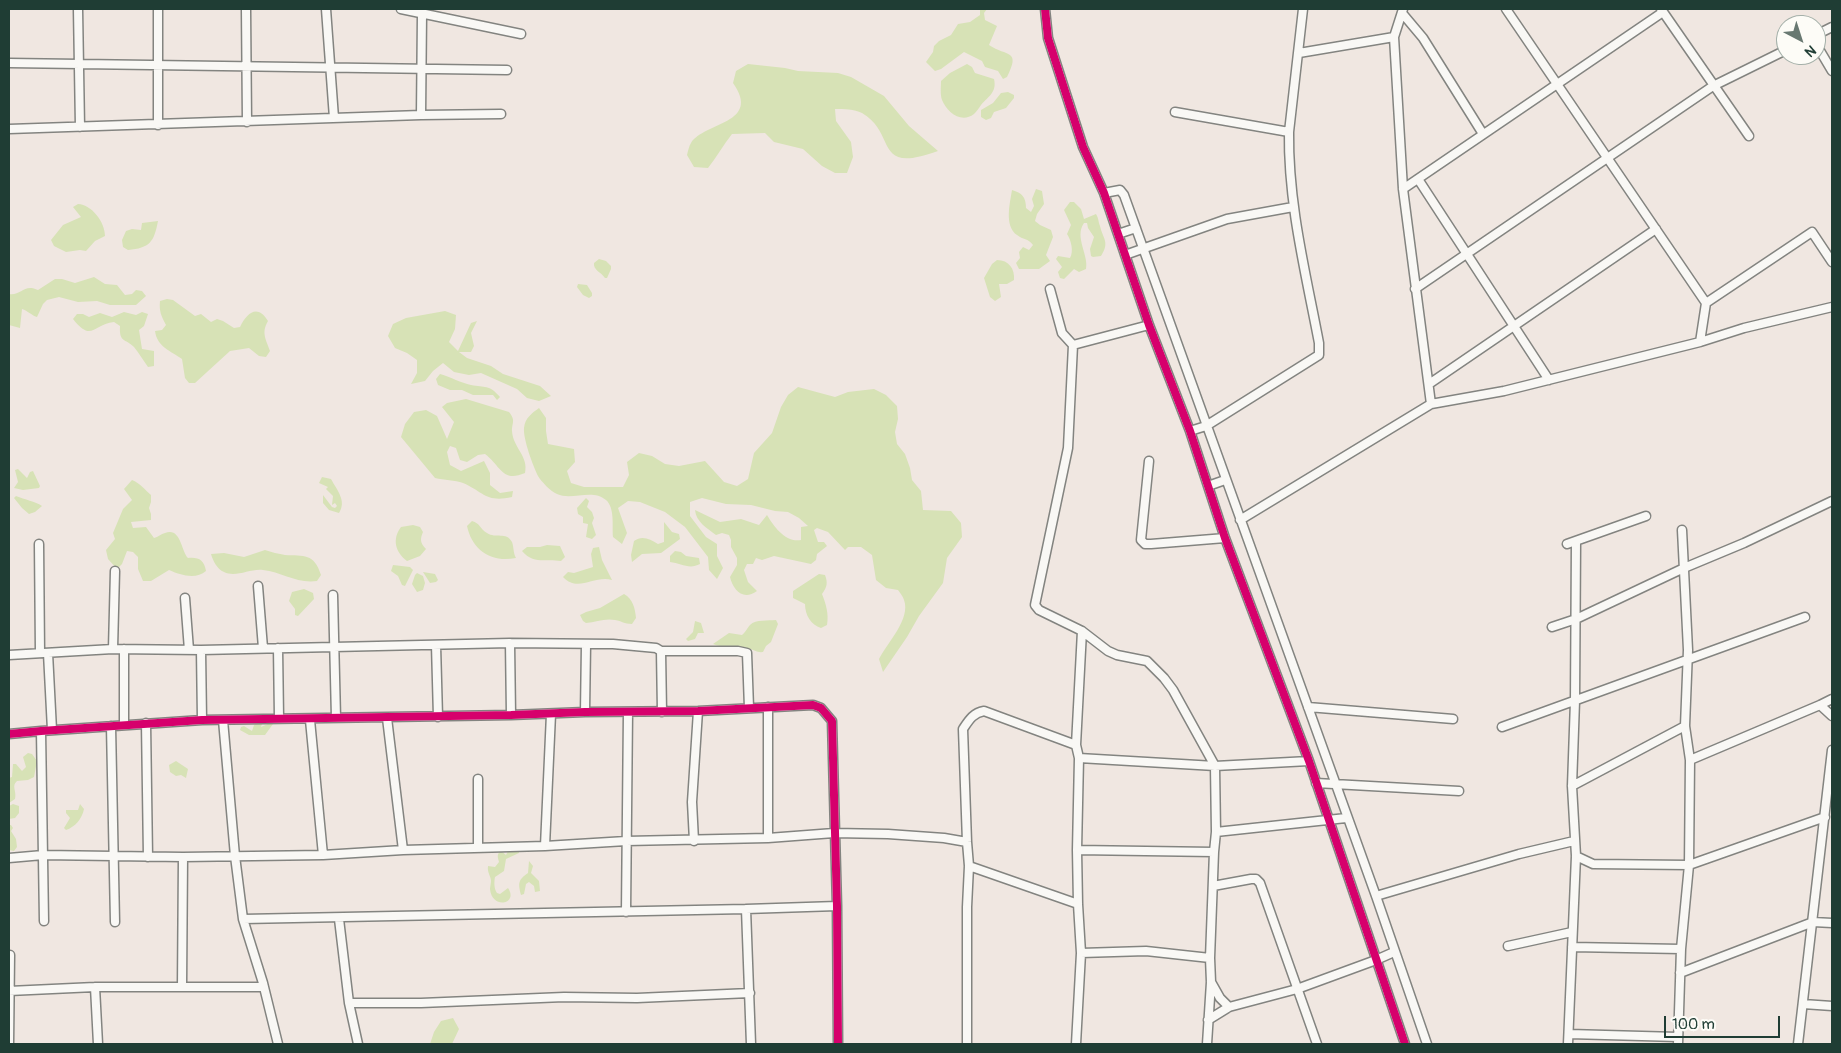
<!DOCTYPE html>
<style>
body{margin:0}
#map{position:relative;width:1841px;height:1053px;overflow:hidden;background:#f0e7e1;font-family:Pangolin,sans-serif}
canvas{display:block}
.frame{position:absolute;inset:0;border:10px solid #1f3d34;pointer-events:none}
.north{position:absolute;left:1776px;top:15px;width:50px;height:50px;box-sizing:border-box;background:#fdfcf7;border:1px solid #a4b0a9;border-radius:50%;rotate:140deg;font-size:14px;font-weight:700;line-height:20px;text-align:center;color:#1f3d34}
.north::after{content:'';display:block;margin:auto;width:18px;height:22px;background:#687871;clip-path:polygon(50% 0,100% 100%,50% 72%,0 100%)}
.scale{position:absolute;left:1664px;top:1016px;width:116px;height:22px;box-sizing:border-box;border:2px solid #1f3d34;border-top:0;padding-left:6px;font-size:15px;line-height:18px;white-space:nowrap;color:#1f3d34;-webkit-text-stroke:4px #fdfcf7;paint-order:stroke}
</style>
<div id="map">
<canvas width="1841" height="1053"></canvas>
<div class="frame"></div>
<div class="north">N</div>
<div class="scale">100 m</div>
</div>
<script>
const ctx = document.querySelector('canvas').getContext('2d');
ctx.lineJoin = 'round';
function paint(path, color) {
  ctx.fillStyle = color;
  ctx.fill(path, 'evenodd');
}
function trace(path, color, width, dash) {
  ctx.strokeStyle = color;
  ctx.lineWidth = width;
  ctx.lineCap = dash ? 'butt' : 'round';
  ctx.setLineDash(dash || []);
  ctx.stroke(path);
}
const green = new Path2D(`
 M980 9H987L984 13 985 20 997 26 989 45C1007 57 1021 49 1007 77L1003 79 998 71 985 67 982 61 964 52 941 69 935 71 926 62 933 52 934 46 939 41 951 35 958 24 970 22 980 15Z
 M748 64 785 68 798 71 838 73 851 77 884 96 909 126 938 151C872 175 898 134 862 113 854 109 844 109 835 109L836 121 851 142 853 157 847 173H835L822 166 803 149 774 142 765 133 732 134C723 145 717 157 708 168L694 167 687 155C688 151 689 146 691 143 704 122 762 124 733 83L736 71Z
 M967 64 972 67 975 73 994 79C997 92 989 96 981 105 979 108 976 112 974 114 961 124 947 112 942 100 940 94 941 87 941 81L950 73Z
 M1008 92 1014 95V98L1006 108 994 112 991 118 986 120 981 117V110L993 103 1001 93Z
 M1036 189 1042 191 1044 204 1037 214 1035 221 1040 225 1051 230 1053 237 1046 255 1050 261 1039 269H1019L1016 263 1020 258 1019 252 1023 247 1029 250 1033 245C1028 238 1023 240 1017 235 1004 226 1010 203 1012 190 1022 193 1026 197 1026 208L1031 212 1034 206 1032 199Z
 M1070 202H1074L1081 209 1084 219 1096 214C1099 219 1098 221 1100 226 1103 239 1110 242 1101 256L1093 257 1091 256 1090 249 1094 237 1088 228 1087 223H1084C1074 237 1089 255 1086 269L1079 272 1074 269 1064 279 1060 278 1058 272 1062 267 1056 259 1058 256 1070 258C1074 251 1071 240 1067 234L1071 225 1064 210Z
 M78 204C92 205 105 222 105 236L95 241 86 251 80 250 66 252 54 246 51 240 63 225 81 217 73 207Z
 M158 221C154 242 150 248 128 250L123 247 122 240 126 231 132 229 141 230 142 223Z
 M599 259 606 261 611 266V269L607 278H605C601 272 593 270 594 263Z
 M997 260C1009 260 1015 269 1014 280L1007 284H999L1001 297 995 301 990 297 984 278 992 264Z
 M94 277 105 284 117 285 125 295 132 294 136 290 142 291 146 296 136 305H110L97 301 78 302 59 297 47 300 43 304 37 317C31 315 28 311 22 309L20 328 9 325V294C21 296 24 283 38 290L55 279H62L75 283Z
 M578 284 587 285 592 293V296L589 298 583 295 577 287Z
 M167 299 173 300 195 316 201 314 211 322 217 319 223 321 234 328 240 327C247 312 258 304 268 321 261 333 266 339 270 351L266 357 259 356 249 348 230 351 195 383H189L185 378 182 359C171 351 157 347 155 331L162 330 166 325C161 316 159 311 160 301Z
 M445 311 456 315 455 329 449 342 458 351 471 323 477 321 471 333 474 346 471 352H459L467 358 491 366 503 374 540 386 551 396 539 401 527 398 517 389 481 373 469 375 454 372 443 363 433 371 425 381 411 384 417 373V360L407 353 395 348 388 336 393 324 406 318Z
 M124 312 136 315 142 312 148 314 144 326 139 330 142 349 154 351V366L148 367C143 360 139 353 134 347 125 338 119 343 120 326L114 322C93 324 92 343 73 319L77 314H83L89 317 100 313 112 317Z
 M440 374C451 377 461 383 471 385 485 388 489 384 500 397L497 400 493 395H473L462 390H450L438 385 436 379Z
 M798 387 835 397 848 392 874 389 886 395 897 406 898 419 895 432 897 444 905 454 910 468 912 480 921 491 923 510 951 511 961 523 962 537 947 558 943 583 919 616 907 637 883 672 879 659C887 643 911 619 904 600 903 596 900 593 898 590L886 588 876 580 872 555 861 547H848L845 550 828 532 817 528 814 530 818 542H824L827 546 817 554 816 560 811 564 774 556 762 560 756 558 753 564H747L744 570 748 582 757 591C743 601 733 590 730 577L737 565V558L731 547V540L729 535 722 533 716 535C707 528 696 522 695 510L720 522 741 519 759 525 767 515C774 527 786 543 801 540V527L808 526 799 518 788 512 775 511 751 505 726 504 702 498 690 502V516L706 537 717 544V556L723 568 717 579 709 570 708 557 685 527 665 512 640 502 628 501 618 508 627 533 622 544 613 537C612 526 615 508 606 500 592 488 572 501 557 494 551 492 541 481 538 476 533 466 523 439 524 428 525 418 532 413 539 408L546 418V431L548 444 574 449 575 462 567 471 571 483 584 487H623L629 475 627 462 639 453 652 456 665 464 679 466 705 461 724 482 737 486 748 479 754 453 772 433 781 407 788 395Z
 M466 399 509 412C516 421 512 422 512 431 513 448 529 456 525 473 502 483 501 466 485 454L478 455 467 462 460 460 456 448 450 446 447 452 450 465 461 471 484 461 490 473V485L500 493 513 491 512 497C486 503 484 492 463 483 455 480 444 480 435 478L401 437 405 424 414 412 426 410 437 416 447 439 454 422 442 407 447 403Z
 M18 469 27 478 30 472 33 471 40 486 39 488 23 490 14 488 18 482 15 470Z
 M322 477 331 479C337 490 347 501 339 513L329 510 323 503V495L332 507 335 508 337 506 335 503 332 505 333 496 326 489 328 487 319 483Z
 M132 480C140 483 145 490 151 495V502L149 508 151 514V520L131 522 133 528 146 527 154 538C158 537 161 534 165 533 181 527 181 551 188 558 199 557 204 560 206 571 196 580 180 575 169 570L151 581H143L138 569V557L133 552 127 551 122 564 117 569 108 559 106 550 115 539 113 533 123 509 132 500 124 489Z
 M16 496C25 500 35 501 42 506L35 512 29 514 22 508 14 498Z
 M586 498 589 501 587 507 592 512 594 518 592 523 596 535 592 539 586 537 588 524 583 523V517L578 514 577 508Z
 M472 521C480 523 480 529 487 533 496 539 506 531 512 542 514 547 513 553 516 558 491 563 472 550 467 526Z
 M664 522 672 532 679 534 680 539 661 553 642 554 632 562 631 555 634 541C642 535 650 539 658 544L664 542Z
 M413 525 420 527 423 532C420 539 420 543 426 549L420 556 407 561C395 552 392 539 401 527Z
 M547 545 560 546 565 557 561 561C545 558 534 565 522 551L527 547H540Z
 M599 547 602 560 612 580C594 575 578 593 563 577L568 572 574 573 593 567 591 554 593 548Z
 M265 550C271 552 279 554 285 555 304 556 314 553 321 575L317 581C297 584 282 572 263 570 251 568 236 578 224 572 217 569 213 561 211 554L224 553 244 557Z
 M675 551 681 552 686 556 699 558 700 564C689 570 681 563 670 562V556Z
 M393 565 410 567 413 570 405 586 402 585 398 576 391 571Z
 M423 572 435 574 438 580 436 582 430 583Z
 M417 573 423 576 425 583 423 590 417 592 412 584 415 575Z
 M819 574 825 575C828 583 827 587 822 594 826 604 829 614 827 625L821 628C811 625 805 615 805 604L793 598V591Z
 M304 589 313 593 314 599 298 616 295 615V609L289 601 292 592Z
 M624 594C633 599 635 608 636 618L632 624C624 624 622 621 615 620 605 618 596 622 586 623L583 621 580 615 586 612 600 608Z
 M776 620 778 624 771 642 766 646 763 652C756 653 752 648 744 648 735 648 722 648 713 644L729 633 742 635C746 632 747 628 750 625 756 619 768 621 776 620Z
 M695 621 701 623 704 633H698L695 639 688 641 686 639 693 632Z
 M259 722 262 724 261 727 270 723 273 724 265 735H249L240 730 241 727 244 726 252 731 254 725Z
 M28 753 32 754 37 761 34 777 28 780 17 781C11 786 17 791 15 799L9 803V778L12 777 13 764H16L22 771 26 767 23 757Z
 M176 761 188 769 186 778 181 775 176 776 170 772 169 765Z
 M13 804 19 806V813L15 818 9 819V806Z
 M80 804 84 809C82 819 75 827 66 830L64 828 70 818 66 813V810H78Z
 M9 825H11L13 828 11 831 16 839 17 847 14 851 9 850Z
 M509 849 519 850V853L506 859 504 871 495 877C494 882 494 889 497 893L500 894 508 888C519 904 492 910 490 889 490 887 491 883 491 881 491 876 487 873 488 866L495 867 499 862C498 858 496 854 501 851L506 855Z
 M529 861 533 866 531 873 539 881 540 891 535 892 534 886 529 882 526 884 524 894 521 895C518 883 518 880 528 873Z
 M453 1018 459 1029 452 1044H430L434 1032 441 1021Z`);
const minor = new Path2D(`
 M78 9 80 127
 M158 9V125
 M246 9 247 122
 M326 9 334 118
 M401 9 521 34
 M1045 9 1048 38 1083 147 1104 193 1149 325 1190 431 1225 538 1309 761 1405 1044
 M1403 9 1394 37 1403 189 1431 404
 M1506 9 1706 303 1700 342
 M1661 9 1749 136
 M1402 13 1423 38 1483 134
 M1816 35 1832 27
 M1816 44 1832 71
 M1299 53 1394 37
 M9 63 507 70
 M1175 112 1289 132
 M421 115 422 14
 M9 129 421 115 501 114
 M1418 179 1549 380
 M1403 189 1663 12
 M1104 193 1120 190 1124 195 1376 896 1427 1044
 M1118 234 1136 228
 M1125 255 1227 219 1293 207
 M1050 289 1062 333 1073 345
 M1415 289 1713 86 1786 50
 M1706 303 1812 232 1832 262
 M1149 325 1073 345 1068 448 1035 605 1039 610 1082 631 1108 651 1117 655 1147 661 1164 678 1173 690 1215 766 1216 832 1214 852 1210 958 1211 982 1207 1044
 M1429 384 1656 229
 M1190 431 1206 426 1319 355V343C1306 274 1288 204 1289 132L1303 9
 M1149 461 1141 540 1145 544H1151L1225 538
 M1208 486 1225 480
 M1240 520 1431 404 1504 391 1700 342 1744 328 1832 307
 M39 544 40 653
 M1567 544 1646 516
 M258 586 263 648
 M333 595 336 718
 M185 598 189 650
 M1552 627 1576 619 1684 568 1744 543 1832 501
 M510 643 511 715
 M436 645 438 717
 M278 648 279 718
 M113 649 115 571
 M201 650 202 720
 M661 651 662 712
 M48 653 52 730
 M9 655 113 649 201 650 510 643 613 644 656 648 661 651H738L747 653 749 708
 M1820 705 1832 716
 M768 707V838
 M1308 707 1453 719
 M585 712 586 645
 M387 718 403 850
 M223 720 235 856 243 919 263 983 278 1044
 M310 720 323 855
 M146 723 148 857
 M124 725V649
 M111 726 115 922
 M1502 727 1805 617
 M41 731 44 921
 M9 734 41 731 202 720 511 715 585 712 698 711 813 705 821 708 832 721 837 906 838 1044
 M1079 758 1215 766 1309 761
 M1690 760 1820 705 1832 699
 M478 779V848
 M1316 783 1459 791
 M1572 786 1685 726
 M1216 832 1346 818
 M694 841 692 802 698 711
 M545 846 551 714
 M1077 850 1214 852
 M1576 856 1593 864 1689 865 1825 817
 M9 858 43 855 183 857 323 855 403 850 545 846 626 841 768 838 834 833 888 834 944 838 967 842
 M969 866 1078 904
 M1213 886 1251 879H1256L1260 883 1317 1044
 M1376 896 1519 854 1574 841
 M746 909 751 1044
 M626 912 628 712
 M243 919 746 909 837 906
 M339 919 349 1003 358 1044
 M1508 946 1572 932
 M1572 947 1681 949
 M1081 953 1146 951 1210 958
 M1680 973 1813 922 1832 923
 M1211 982 1220 998 1229 1007
 M95 987 98 1044
 M182 987 183 857
 M9 991 95 987H264
 M349 1003H421L564 997 637 998 750 993
 M1803 1004 1832 1006
 M1208 1020 1229 1007 1297 989 1376 960 1394 952
 M1569 1034 1678 1037
 M9 1044 10 955
 M967 1044V907L969 866 967 842 963 729C969 720 973 713 984 711L1076 745
 M1076 1044 1081 953 1078 904 1077 850 1079 758 1076 745 1082 631
 M1568 1044 1576 856 1572 786 1575 701 1576 541
 M1678 1044 1681 949 1689 865 1690 760 1685 726 1688 650 1682 530
 M1798 1044 1832 750`);
const cycleway = new Path2D(`
 M1045 9 1048 38 1083 147 1104 193 1149 325 1190 431 1225 538 1309 761 1405 1044
 M9 734 41 731 202 720 511 715 585 712 698 711 813 705 821 708 832 721 837 906 838 1044`);
paint(green, '#d7e2b6');
trace(minor, '#838480', 11);
trace(minor, '#f9f8f5', 8);
trace(cycleway, '#d6006c', 8);
</script>
